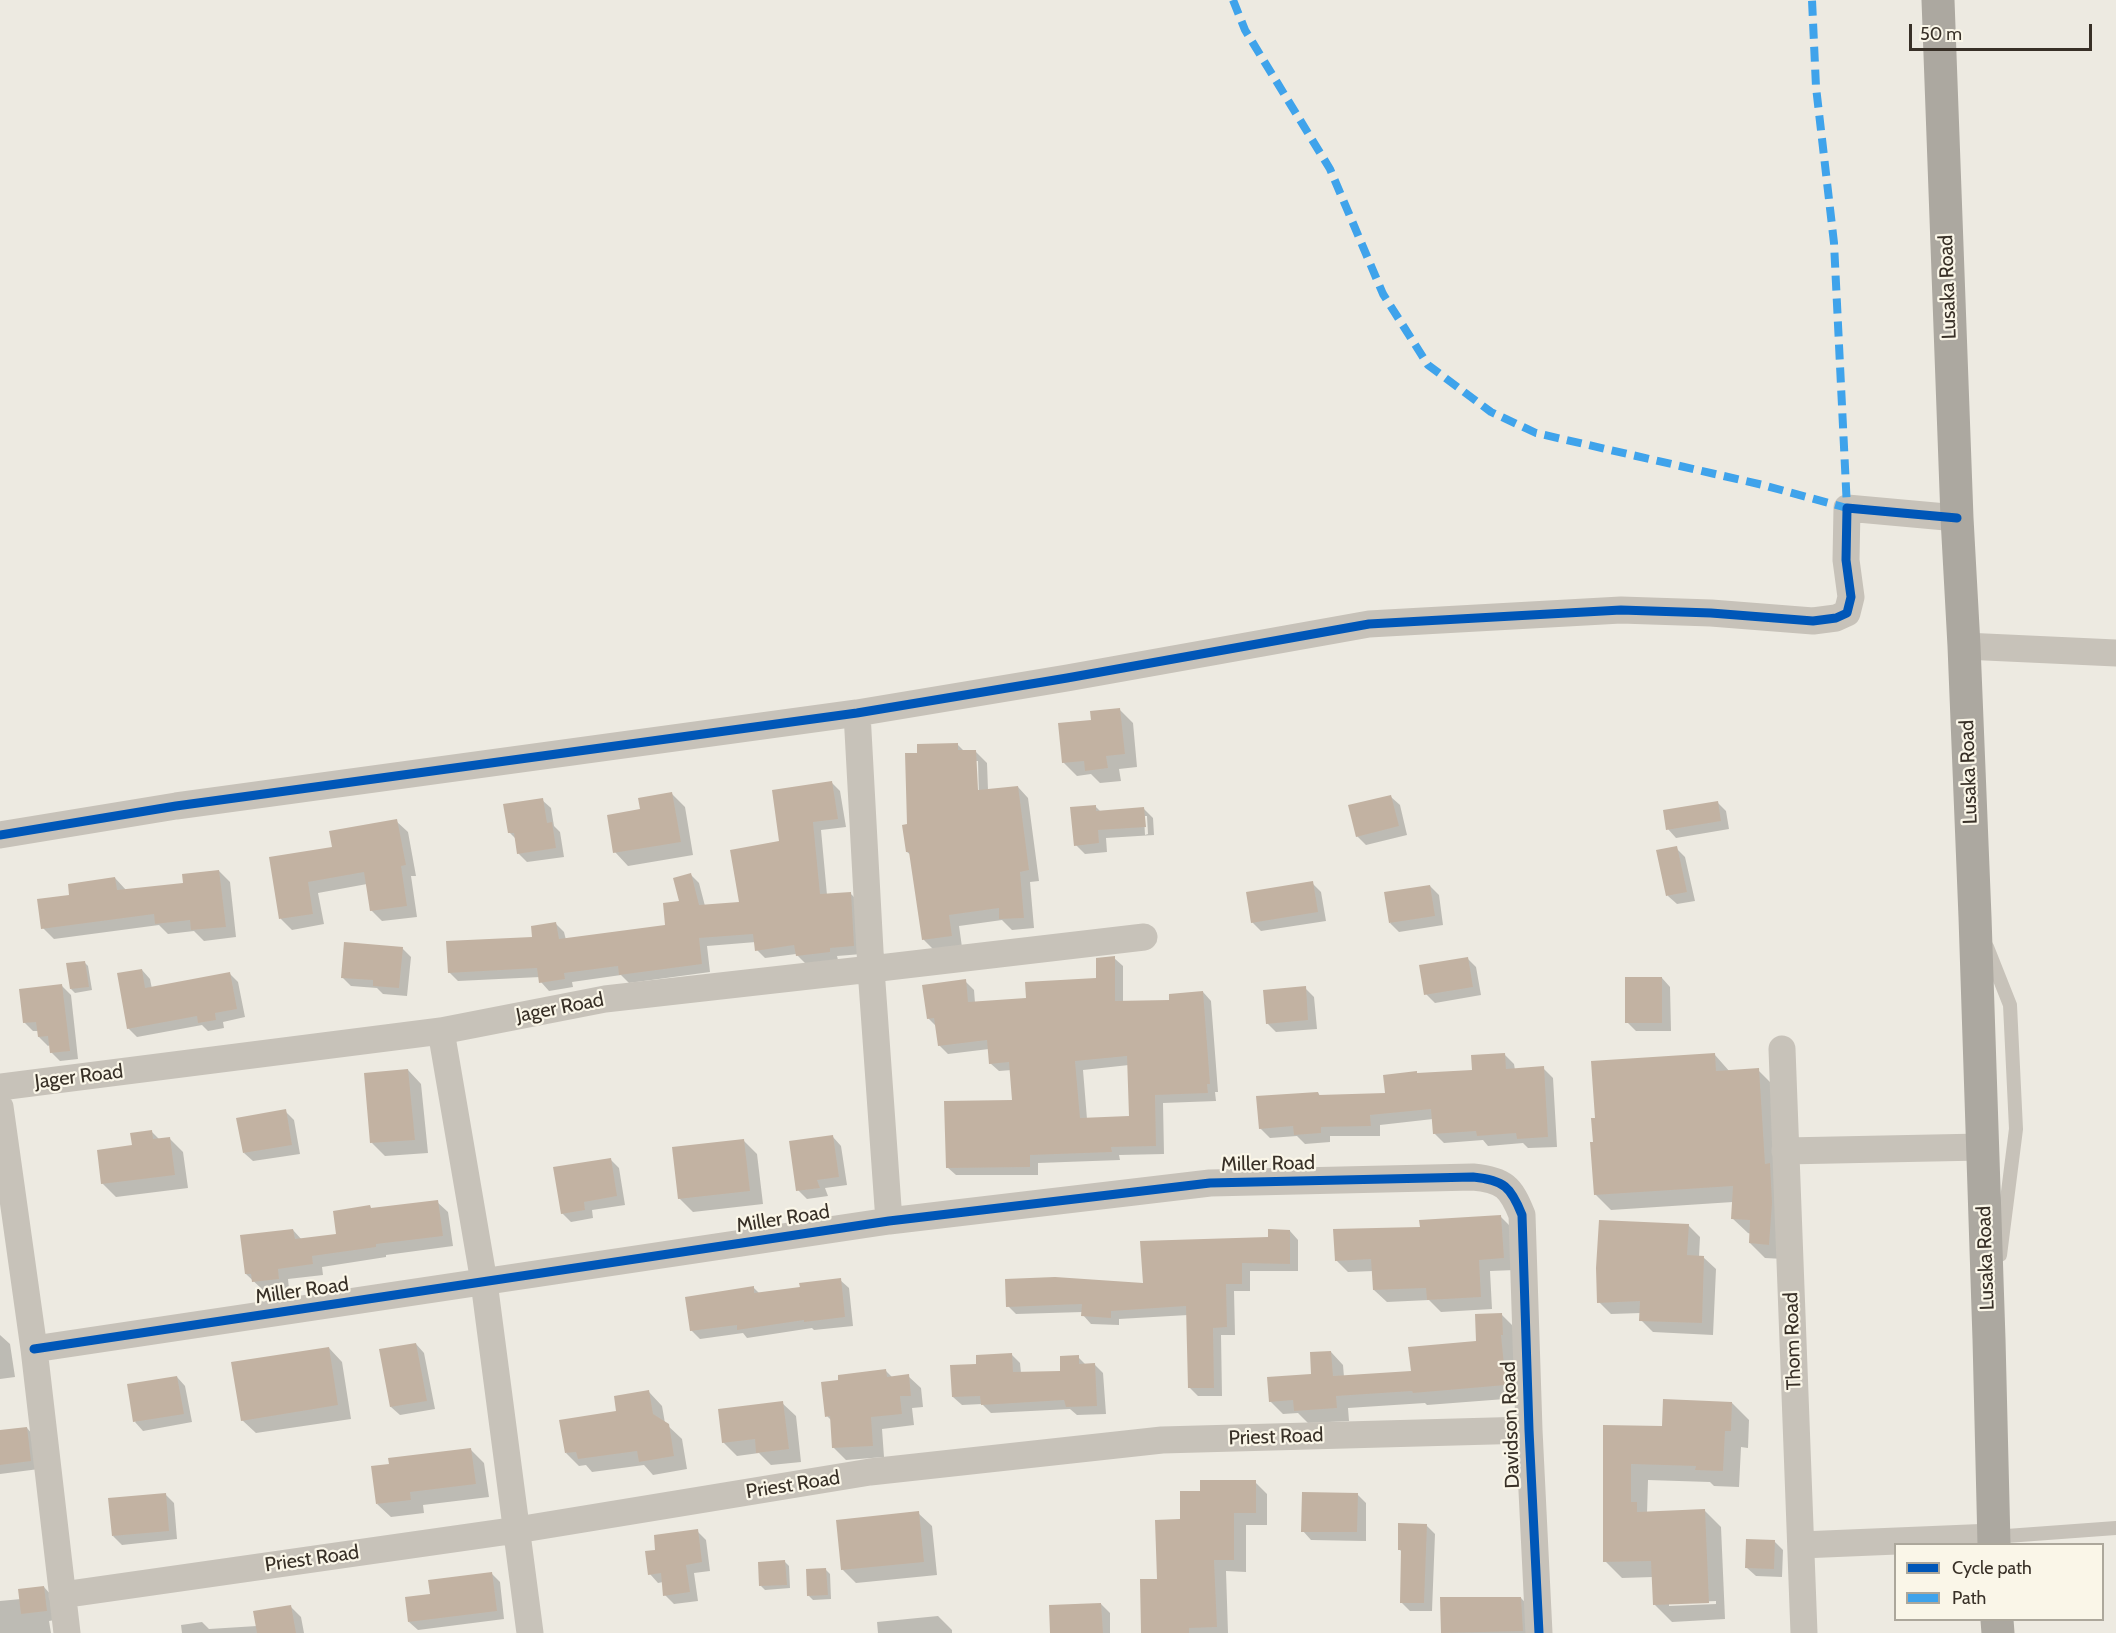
<!DOCTYPE html>
<style>
body{margin:0}
#map{position:relative;width:2116px;height:1633px;overflow:hidden;background:#edeae1;font-family:Cabin,sans-serif}
canvas{display:block}
.legend{position:absolute;left:1894px;top:1543px;width:210px;height:78px;box-sizing:border-box;background:#faf6e8;border:2px solid #aca79b;margin:0;padding:8px 10px;list-style:none;font-size:18px;color:#383027}
.legend li{display:flex;align-items:center;gap:12px;height:30px}
.legend b{width:30px;border:2px solid #aca79b}
.scale{position:absolute;left:1909px;top:24px;width:183px;height:27px;box-sizing:border-box;border:3px solid #383027;border-top:0;padding-left:8px;font-size:18px;line-height:21px;white-space:nowrap;color:#383027;-webkit-text-stroke:4px #faf6e8;paint-order:stroke}
</style>
<div id="map">
<canvas width="2116" height="1633"></canvas>
<ul class="legend">
<li><b style="height:8px;background:#0057b8"></b>Cycle path</li>
<li><b style="height:8px;background:#3fa3eb"></b>Path</li>
</ul>
<div class="scale">50 m</div>
</div>
<script>
const ctx = document.querySelector('canvas').getContext('2d');
ctx.lineJoin = 'round';
function paint(path, color) {
  ctx.fillStyle = color;
  ctx.fill(path, 'evenodd');
}
function trace(path, color, width, dash) {
  ctx.strokeStyle = color;
  ctx.lineWidth = width;
  ctx.lineCap = dash ? 'butt' : 'round';
  ctx.setLineDash(dash || []);
  ctx.stroke(path);
}
function label(font, color, halo, rows, align = 'center') {
  ctx.font = font + ' Cabin,sans-serif';
  ctx.lineWidth = 4.5;
  ctx.setLineDash([]);
  ctx.textBaseline = 'middle';
  ctx.strokeStyle = halo;
  ctx.fillStyle = color;
  for (const [text, x, y, turn = 0] of rows) {
    ctx.save();
    ctx.translate(x, y);
    ctx.rotate((+turn || 0) * Math.PI / 180);
    ctx.textAlign = isNaN(turn) ? turn : align;
    if (halo) ctx.strokeText(text, 0, 0);
    ctx.fillText(text, 0, 0);
    ctx.restore();
  }
}
const shadow = new Path2D(`
 M1119 709 1133 723 1137 767 1119 769 1121 781 1100 783 1091 774 1077 776 1063 762 1093 722Z
 M958 745 965 752H976L987 763 988 790 1018 787 1028 798 1039 881 1030 882 1034 928 1012 930 1002 920 959 926 962 947 935 951 924 940 911 855 907 852 909 825 918 754ZM975 761H978L979 797H976Z
 M832 783 840 791 846 827 821 830 827 895 850 893 859 902 862 954 837 956 838 960 806 964 796 954 765 958 757 950 756 942 707 946 710 972 629 983 621 975 572 982 573 987 549 991 541 982 540 977 458 981 449 972 534 938 556 924 564 932 566 940 667 926 681 903 691 875 699 883 705 906 740 903 781 842Z
 M672 794 685 807 693 855 628 866 615 852Z
 M1391 797 1400 805 1407 835 1366 845 1357 836Z
 M542 800 551 808 554 826 560 832 564 857 527 862 518 853 516 839 509 832Z
 M1717 802 1726 811 1729 829 1676 838 1668 829Z
 M1095 806 1101 812 1144 809 1153 818 1154 835 1106 838 1107 852 1085 854 1076 845ZM1144 816H1147L1148 834 1145 835Z
 M396 821 408 832 416 876H411L417 917 382 921 371 910 367 884 318 893 324 924 292 930 281 919 271 859 334 848Z
 M1676 848 1685 857 1695 901 1677 904 1668 896Z
 M219 871 230 882 236 937 204 941 194 931 168 934 159 925 54 939 43 928 71 896 115 878 126 890 184 884Z
 M1312 883 1321 892 1326 921 1261 931 1252 922Z
 M1430 886 1439 895 1443 925 1399 932 1390 923Z
 M402 948 411 957 407 996 383 994 377 988 351 986 342 977Z
 M1114 958 1123 966V1002L1171 1001 1203 992 1211 1001 1218 1092H1215L1216 1101 1163 1103 1164 1154 1119 1155 1120 1160 1038 1163V1175H956L947 1167 1014 1101 1012 1070 999 1071 990 1063 989 1049 948 1054 939 1045 937 1027 928 1018 965 981 974 990 975 1003 1028 999 1098 980ZM1129 1065 1130 1118 1087 1119 1083 1070Z
 M1467 958 1476 967 1481 995 1435 1003 1426 994Z
 M84 962 88 966 92 990 75 993 71 989Z
 M142 970 150 979 152 989 230 974 238 982 245 1017 223 1022 224 1028 208 1031 202 1025 137 1037 128 1028Z
 M1662 978 1670 987 1671 1031H1636L1627 1022Z
 M62 986 71 995 78 1059 60 1061 51 1052 50 1045 48 1046 39 1037 38 1031H33L24 1022Z
 M1305 988 1314 997 1317 1029 1276 1032 1267 1023Z
 M1504 1054 1514 1064 1515 1070 1543 1068 1553 1078 1557 1147 1528 1148 1523 1143 1488 1146 1483 1140 1444 1143 1434 1133 1433 1119 1380 1125V1136H1330V1142L1305 1144 1297 1136 1270 1138 1260 1128 1318 1093 1321 1097 1387 1095 1418 1075 1474 1072Z
 M1715 1055 1730 1072 1758 1070 1773 1085 1784 1259 1765 1258 1750 1243 1751 1234 1748 1233 1732 1218 1733 1202 1611 1210 1595 1194Z
 M408 1070 421 1084 428 1153 385 1156 372 1143Z
 M285 1111 294 1120 300 1154 253 1161 244 1153Z
 M151 1131 160 1140 170 1139 183 1152 188 1188 116 1197 102 1183 133 1146Z
 M833 1137 841 1146 847 1185 825 1188 828 1196 807 1199 798 1190Z
 M743 1140 757 1154 763 1204 693 1212 679 1198Z
 M610 1159 619 1168 625 1205 592 1210 593 1218 571 1222 562 1213Z
 M437 1202 448 1212 453 1246 386 1255V1257L322 1267 323 1275 288 1279 289 1289 265 1292 246 1274 293 1230 302 1240 338 1236Z
 M1501 1217 1513 1229 1515 1270 1490 1271 1492 1309 1441 1312 1429 1300 1387 1302 1374 1290 1373 1271 1348 1272 1336 1260 1421 1228Z
 M1688 1225 1700 1237 1699 1257H1703L1716 1269 1713 1335 1653 1332 1641 1320V1313L1611 1314 1599 1302Z
 M1290 1231 1298 1240V1271H1250V1291H1234L1235 1335H1221L1222 1396H1198L1189 1387 1188 1315 1119 1319V1325L1091 1324 1083 1315V1312L1016 1314 1008 1306 1145 1284Z
 M840 1280 849 1288 853 1326 814 1330 812 1328 747 1338 743 1333 700 1339 691 1330 753 1287 760 1294 801 1289Z
 M1501 1314 1514 1327 1518 1398 1427 1405 1425 1403 1348 1408 1349 1421 1308 1423 1298 1413 1283 1414 1270 1401 1313 1376 1331 1352 1343 1365 1344 1377 1412 1373 1478 1343Z
 M0 1335 10 1344 15 1377 0 1379Z
 M416 1344 424 1353 435 1409 400 1415 391 1407Z
 M329 1348 342 1362 351 1419 256 1433 242 1420Z
 M1012 1355 1020 1363 1021 1373 1062 1372 1078 1357 1086 1365H1095L1103 1373 1106 1414 1077 1415 1070 1409 991 1413 982 1404 962 1405 953 1397 978 1365Z
 M886 1371 893 1378 908 1376 921 1388 923 1407 912 1408 914 1425 882 1429 884 1457 846 1460 833 1447 832 1421 827 1416Z
 M177 1377 185 1386 192 1422 143 1431 135 1422Z
 M649 1392 662 1406 665 1423 682 1439 687 1469 653 1475 644 1465 592 1472 586 1465 579 1466 566 1453 618 1412Z
 M782 1403 796 1416 801 1462 771 1465 759 1453 737 1456 723 1442Z
 M1732 1403 1749 1420 1748 1448 1741 1447 1739 1487 1714 1486 1710 1482 1648 1480 1647 1513 1704 1510 1721 1527 1725 1619 1672 1622 1655 1605 1653 1577 1622 1578 1605 1561 1604 1427 1663 1428ZM1716 1601V1604L1669 1606V1603Z
 M27 1428 35 1437 39 1469 0 1474V1431Z
 M471 1450 484 1463 489 1497 423 1505 424 1513 391 1517 377 1504Z
 M1255 1482 1267 1494V1525H1246V1572L1226 1571 1228 1633H1142L1159 1580 1201 1492Z
 M165 1494 174 1503 177 1539 122 1545 113 1536Z
 M1357 1494 1366 1503V1541L1311 1540 1303 1531Z
 M918 1513 932 1526 937 1575 856 1583 842 1569Z
 M1426 1525 1435 1534 1432 1611H1410L1401 1602 1402 1552 1399 1549Z
 M697 1531 706 1540 710 1571 694 1573 698 1601 674 1604 665 1595 663 1582 658 1583 650 1574 657 1551Z
 M1774 1541 1783 1550 1782 1577 1756 1576 1747 1568Z
 M785 1562 789 1566 790 1588 765 1590 761 1586Z
 M826 1570 830 1574 831 1599 813 1600 809 1596Z
 M492 1574 500 1582 504 1619 418 1630 409 1622 432 1595Z
 M44 1587 52 1596 55 1620 49 1621 51 1633H0V1601L21 1599Z
 M1521 1598 1534 1612 1535 1633H1442V1599Z
 M1101 1604 1110 1613V1633H1052Z
 M290 1606 301 1617 304 1633H182L181 1625 202 1622 209 1629 257 1626Z
 M938 1616 952 1630V1633H878L877 1622Z`);
const building = new Path2D(`
 M1120 708 1125 754 1106 756 1108 768 1085 771 1084 761 1062 763 1058 723 1091 720 1090 711Z
 M958 743V750H976L978 790 1018 786 1029 870 1020 872 1024 918 999 919V908L949 915 952 936 922 940 909 852H906L902 825 907 824 905 753H917V744Z
 M832 781 838 819 813 822 820 894 851 892 854 946 830 948V952L796 956 794 945 755 951 753 934 699 938 702 964 619 975 618 966 564 973 565 979 539 983 537 968 448 973 446 941 532 937 531 926 556 922 559 939 665 925 663 903 679 901 673 878 691 873 699 905 739 902 730 850 779 841 772 790Z
 M672 792 681 842 613 853 607 815 640 809 638 798Z
 M1391 795 1399 826 1356 837 1348 805Z
 M543 798 547 823 552 822 556 848 517 854 514 833H508L503 804Z
 M1718 801 1721 821 1666 830 1663 810Z
 M1096 805V811L1144 807 1146 827 1098 830 1099 843 1074 846 1070 807Z
 M397 819 406 865 401 866 407 906 370 911 364 872 308 882 313 914 279 919 269 857 332 847 329 831Z
 M1677 846 1687 892 1666 896 1656 850Z
 M219 870 226 927 191 930 190 920 155 924 154 914 41 929 37 899 69 895 68 884 115 877 117 890 183 883 182 874Z
 M1313 881 1318 912 1251 923 1246 892Z
 M1430 885 1435 916 1389 923 1384 892Z
 M344 942 403 947 399 988 373 986V980L341 978Z
 M1115 956V1001L1169 1000V994L1203 991 1210 1084H1207L1208 1093 1155 1095 1156 1146 1111 1147 1112 1152 1030 1155V1167L946 1168 944 1101 1012 1100 1009 1062 989 1064 987 1040 938 1046 934 1018 927 1019 922 985 966 979 968 1002 1026 998 1025 982 1096 978V958ZM1127 1056 1129 1116 1080 1118 1075 1061Z
 M1468 957 1473 987 1424 995 1419 965Z
 M85 961 89 987 70 989 66 963Z
 M142 969 145 988 230 972 237 1009 215 1013 216 1020 198 1023 197 1016 127 1029 117 973Z
 M1625 977H1662V1023H1625Z
 M62 984 70 1051 50 1053 48 1036 38 1037 36 1022 23 1023 19 989Z
 M1306 986 1308 1020 1266 1024 1263 990Z
 M1505 1053 1506 1069 1544 1066 1548 1137 1517 1139 1516 1133 1477 1136 1476 1131 1433 1134 1431 1109 1370 1115 1371 1126 1321 1127V1133L1294 1135 1293 1126 1259 1129 1256 1096 1318 1092 1319 1095 1385 1093 1383 1075 1417 1071V1073L1472 1070 1471 1055Z
 M1715 1053 1716 1071 1759 1068 1765 1164 1770 1163 1772 1203 1769 1245 1749 1243 1750 1220 1731 1219 1733 1186 1594 1195 1590 1142H1593L1591 1118H1595L1591 1061Z
 M408 1069 415 1140 370 1143 364 1073Z
 M286 1109 292 1145 243 1153 236 1118Z
 M152 1130 153 1139 170 1137 175 1175 101 1184 97 1150 132 1145 130 1133Z
 M833 1135 839 1177 817 1180 820 1188 796 1191 789 1141Z
 M744 1139 750 1191 678 1199 672 1147Z
 M611 1158 617 1196 584 1202 585 1210 561 1214 553 1167Z
 M438 1200 443 1236 376 1244V1247L312 1256 313 1264 278 1269 279 1279 252 1282 251 1274H245L240 1235 293 1229 295 1239 336 1234 333 1211 370 1205 371 1208Z
 M1501 1215 1504 1258 1479 1260 1481 1297 1427 1300 1426 1288 1373 1290 1371 1259 1335 1261 1333 1229 1420 1227 1419 1220Z
 M1599 1220 1689 1224 1687 1255 1704 1256 1702 1323 1639 1321 1640 1301 1597 1303 1596 1268Z
 M1268 1229 1290 1230V1264L1242 1263V1284H1226L1227 1327 1213 1328 1214 1388H1188L1186 1306 1111 1311V1318L1081 1316 1082 1304 1006 1307 1005 1279 1055 1277 1143 1283 1140 1241 1268 1237Z
 M841 1278 845 1317 804 1322V1320L737 1330V1325L690 1331 685 1297 754 1286V1293L800 1287 799 1283Z
 M1502 1313 1503 1335H1501L1506 1385 1413 1393 1412 1391 1336 1396 1337 1408 1294 1411 1293 1400 1269 1402 1267 1377 1311 1374 1310 1352 1331 1351 1333 1376 1411 1371 1408 1347 1476 1341 1475 1314Z
 M416 1343 427 1401 390 1407 379 1349Z
 M329 1347 338 1405 241 1421 231 1362Z
 M1012 1353 1013 1372 1060 1371V1356L1079 1355V1364L1095 1363 1097 1406 1066 1407 1064 1400 981 1405 980 1396 952 1397 950 1365 976 1364V1355Z
 M886 1369 887 1377 909 1374 911 1396H900L902 1414 871 1417 873 1446 832 1448 830 1416 825 1417 821 1382 838 1380V1375Z
 M177 1376 184 1414 133 1422 127 1384Z
 M649 1390 653 1414 669 1424 674 1456 639 1462 637 1451 578 1459 576 1452 565 1453 559 1420 616 1411 614 1396Z
 M1663 1399 1732 1402 1731 1431H1725L1723 1471 1695 1470 1696 1466 1631 1464V1502H1637V1512L1705 1509 1709 1603 1653 1605 1651 1561 1603 1562V1425L1662 1426Z
 M783 1401 789 1449 756 1453 755 1439 722 1443 718 1409Z
 M27 1427 31 1461 0 1465V1430Z
 M471 1448 476 1484 410 1492 411 1500 376 1504 371 1466 389 1464 388 1458Z
 M1200 1480H1256V1513H1234V1560H1214L1217 1627 1189 1628V1633H1141L1140 1579H1157L1155 1520 1180 1519V1491H1200Z
 M1302 1492 1358 1493 1357 1532H1301Z
 M166 1493 169 1531 112 1536 108 1498Z
 M919 1511 924 1562 841 1570 836 1520Z
 M1398 1523 1427 1524 1424 1603H1400L1401 1550H1398Z
 M698 1529 702 1562 686 1565 690 1592 663 1596 661 1573 648 1575 645 1551 655 1550 654 1535Z
 M1746 1539 1775 1540 1774 1569 1745 1568Z
 M785 1560 787 1585 759 1586 758 1562Z
 M826 1568 828 1595 807 1596 806 1569Z
 M492 1572 497 1611 408 1622 405 1597 430 1594 428 1580Z
 M44 1586 47 1611 21 1614 18 1589Z
 M1440 1597H1521L1523 1631 1441 1633Z
 M1101 1603 1103 1633H1050L1049 1605Z
 M291 1605 296 1633H257L253 1611Z`);
const service = new Path2D(`
 M1987 947 2010 1005 2016 1129 2000 1255
 M1993 1537 2116 1528`);
const minor = new Path2D(`
 M1964 646 2116 653
 M857 713 871 969 1144 937
 M0 835 176 806 857 713 1067 678 1369 624 1621 610 1711 613 1813 621 1836 618 1847 613 1851 597 1846 560 1847 508 1957 518
 M441 1031 484 1282 530 1633
 M1782 1049 1804 1633
 M0 1087 441 1031 605 999 871 969 889 1221
 M0 1107 34 1349 67 1633
 M1785 1151 1982 1147
 M34 1349 889 1221 1210 1183 1473 1177C1504 1180 1511 1187 1522 1215L1529 1430 1539 1633
 M1801 1545 1993 1537
 M62 1595 517 1530 870 1472 1162 1440 1529 1430`);
const trunk = new Path2D(`
 M1938 0 1957 518 1964 646 1975 917 1989 1339 1994 1544
 M1997 1620 1998 1633`);
const quiet = new Path2D(`
 M1233 0 1245 30 1330 169 1383 294 1428 365 1491 412 1536 433 1763 485 1847 508 1834 243 1816 87 1812 0`);
const cycleway = new Path2D(`
 M0 835 176 806 857 713 1067 678 1369 624 1621 610 1711 613 1813 621 1836 618 1847 613 1851 597 1846 560 1847 508 1957 518
 M34 1349 889 1221 1210 1183 1473 1177C1504 1180 1511 1187 1522 1215L1529 1430 1539 1633`);
const streetNames = [
 ["Lusaka Road",1948,287,-92],
 ["Lusaka Road",1969,772,-92],
 ["Jager Road",560,1008,-11],
 ["Jager Road",79,1077,-7],
 ["Miller Road",1268,1164,-1],
 ["Miller Road",783,1219,-9],
 ["Lusaka Road",1986,1258,-92],
 ["Miller Road",302,1291,-8],
 ["Thom Road",1793,1341,-92],
 ["Davidson Road",1511,1425,-92],
 ["Priest Road",1276,1437,-2],
 ["Priest Road",793,1485,-9],
 ["Priest Road",312,1559,-8]
];
paint(shadow, '#0003');
paint(building, '#c2b2a2');
trace(service, '#c7c2b9', 14);
trace(minor, '#c7c2b9', 27);
trace(trunk, '#aca8a0', 33);
trace(quiet, '#3fa3eb', 8, [15, 8]);
trace(cycleway, '#0057b8', 9);
label('20px', '#383027', '#faf6e8', streetNames);
</script>
